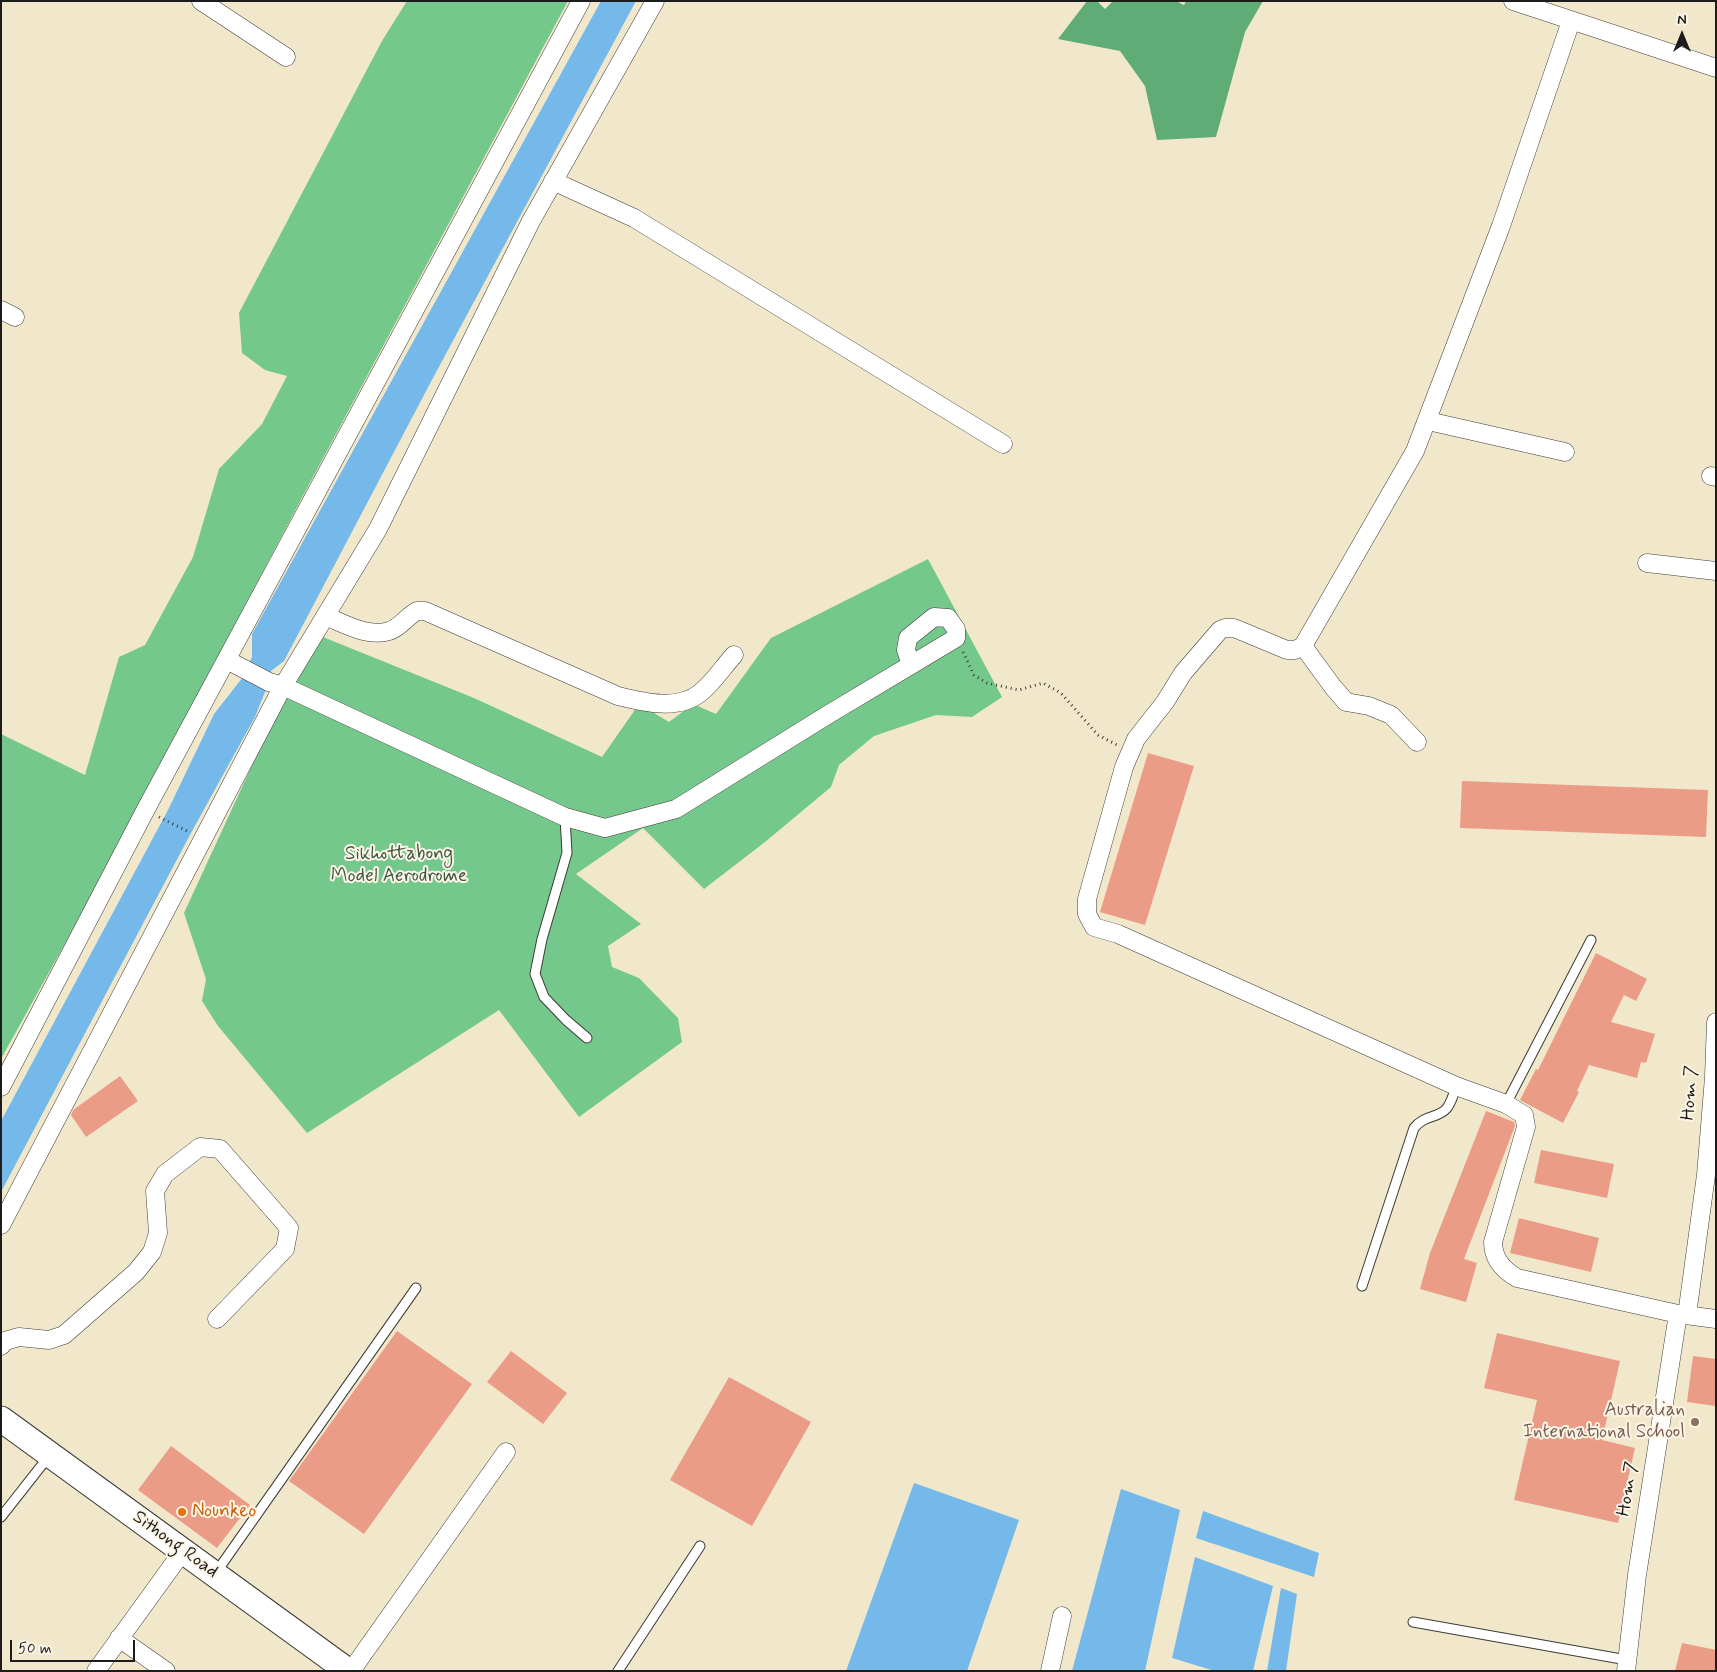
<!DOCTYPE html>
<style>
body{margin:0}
#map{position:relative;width:1717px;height:1672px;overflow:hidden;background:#f1e8cc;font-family:Mynerve,sans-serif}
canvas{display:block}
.frame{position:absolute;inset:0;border:2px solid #1c1c1c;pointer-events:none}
.north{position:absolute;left:1657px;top:10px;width:50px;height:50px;-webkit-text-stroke:4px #fcf5e5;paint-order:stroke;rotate:0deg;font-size:14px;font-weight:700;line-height:20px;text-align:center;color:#1c1c1c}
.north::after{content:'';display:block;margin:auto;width:18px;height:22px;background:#1c1c1c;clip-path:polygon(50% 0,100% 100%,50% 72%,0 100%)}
.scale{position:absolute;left:10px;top:1640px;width:125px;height:22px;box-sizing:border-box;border:2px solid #1c1c1c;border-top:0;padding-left:6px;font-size:15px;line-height:18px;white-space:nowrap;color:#1c1c1c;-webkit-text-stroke:4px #fcf5e5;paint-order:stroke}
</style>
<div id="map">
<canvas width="1717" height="1672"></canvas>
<div class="frame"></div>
<div class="north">N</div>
<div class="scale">50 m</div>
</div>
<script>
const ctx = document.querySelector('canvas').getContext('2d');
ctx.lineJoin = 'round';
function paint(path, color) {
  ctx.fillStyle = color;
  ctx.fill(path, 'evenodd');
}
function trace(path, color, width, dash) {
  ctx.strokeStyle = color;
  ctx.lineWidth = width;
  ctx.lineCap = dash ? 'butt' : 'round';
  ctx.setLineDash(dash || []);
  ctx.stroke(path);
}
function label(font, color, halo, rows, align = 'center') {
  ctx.font = font + ' Mynerve,sans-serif';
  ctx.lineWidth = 4;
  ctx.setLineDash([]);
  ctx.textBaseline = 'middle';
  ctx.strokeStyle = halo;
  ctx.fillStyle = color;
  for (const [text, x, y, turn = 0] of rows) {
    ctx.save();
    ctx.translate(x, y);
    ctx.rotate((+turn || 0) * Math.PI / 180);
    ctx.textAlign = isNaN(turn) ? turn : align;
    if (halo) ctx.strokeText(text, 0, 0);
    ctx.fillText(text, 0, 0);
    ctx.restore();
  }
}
const green = new Path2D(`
 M407 1H568L306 490 94 891 1 1059V734L85 775 119 657 145 645 193 557 219 469 262 424 287 376 265 370 242 353 239 313 382 41Z
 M928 559 1002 697 972 717 936 715 874 736 839 765 831 787 765 842 704 889 643 828 576 874 641 924 608 946 612 967 639 978 678 1018 682 1042 579 1117 499 1010 307 1133 218 1026 202 1001 206 979 184 913 313 633 474 698 602 757 639 704 669 722 693 704 716 714 771 638Z`);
const forest = new Path2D(`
 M1087 1H1097L1105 9 1113 1H1176L1184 5 1186 1H1263L1245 32 1216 137 1157 140 1145 86 1120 51 1058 39Z`);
const water = new Path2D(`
 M601 1H636L434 376 284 661 271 671 269 682 255 717 191 833 1 1192V1121L168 810 214 714 243 677 252 657V634Z
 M914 1483 1019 1520 967 1671H846Z
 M1121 1489 1180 1510 1145 1671H1072Z
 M1203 1511 1319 1553 1314 1577 1196 1538Z
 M1195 1557 1273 1586 1253 1671H1215L1172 1658Z
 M1281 1588 1297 1594 1286 1671H1267Z`);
const building = new Path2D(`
 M1148 753 1194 766 1145 925 1100 912Z
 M1462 781 1708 790 1706 837 1460 828Z
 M1596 953 1647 979 1636 1001 1624 995 1611 1022 1655 1034 1646 1063 1641 1062 1637 1078 1589 1065 1577 1091 1579 1092 1563 1123 1520 1100 1536 1069 1538 1070Z
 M120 1076 138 1101 86 1137 71 1115 73 1110Z
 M1486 1111 1514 1122 1515 1126 1464 1259 1477 1263 1466 1302 1420 1289 1430 1253Z
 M1541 1150 1614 1164 1607 1198 1534 1183Z
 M1519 1218 1599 1238 1591 1272 1510 1253Z
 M397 1331 472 1384 364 1534 289 1481Z
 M1497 1333 1620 1361 1602 1440 1635 1448 1618 1523 1514 1500 1537 1400 1484 1388Z
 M511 1351 567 1393 543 1424 487 1382Z
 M1693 1356 1716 1359V1406L1687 1402Z
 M729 1377 811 1422 752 1526 670 1480Z
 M171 1446 250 1505 217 1548 138 1490Z
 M1682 1643 1716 1650V1671H1675Z`);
const path = new Path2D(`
 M963 652 974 675 987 683 1019 690 1043 683 1061 693 1098 735 1117 745
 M159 817 189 832`);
const service = new Path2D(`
 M565 817 567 853 542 939 535 974 544 997 566 1020 587 1038
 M1506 1104 1591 940
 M1362 1286 1414 1128C1425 1114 1438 1119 1447 1108 1452 1101 1454 1093 1456 1086
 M1 1517 49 1456
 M215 1574 416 1288
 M1413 1622 1627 1660
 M618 1671 700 1546`);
const minor = new Path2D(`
 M201 1 286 57
 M1513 1 1716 68
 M1571 21 1501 226 1415 451 1303 646 1295 650H1287L1234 628H1225L1220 630 1183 673 1165 702 1136 739 1124 767 1087 899V914L1094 927 1118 934 1456 1086 1506 1104 1524 1115 1526 1127 1493 1242C1493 1259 1503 1270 1517 1278L1678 1314 1716 1319
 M553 181 634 218 1003 444
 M1 310 15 317
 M1428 421 1565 452
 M1711 476 1716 477
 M1647 563 1716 571
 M325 616C343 623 368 638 389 631 400 628 407 616 417 611H425L618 696C643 702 678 711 700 693 713 683 723 667 734 655
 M1303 646 1333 687 1346 702 1369 706 1391 715 1417 742
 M227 660 269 682 283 686 565 817 605 828 676 809 829 714 956 638V629L948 618 934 617 908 638 906 650 911 665
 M1 1087 146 809 581 1
 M1 1225 283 686 378 529 531 221 655 1
 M1687 1315 1706 1175 1714 1077 1716 1022
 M1 1346 5 1341 19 1337 49 1340 64 1335 136 1272 152 1252 158 1233 155 1191 165 1174 200 1147 220 1149 289 1228 285 1249 217 1319
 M119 1638 166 1671
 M96 1671 183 1551
 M351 1671 506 1452
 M1050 1671 1062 1616
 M1626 1671 1637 1575 1678 1314`);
const secondary = new Path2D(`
 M1 1419 348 1671`);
const markers = [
 [1695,1422,5,"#8d6e63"],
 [182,1512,5,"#e8710a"]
];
const parkNames = [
 ["Sikhottabong",399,855],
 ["Model Aerodrome",399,877]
];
const streetNames = [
 ["Hom 7",1691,1093,-86],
 ["Hom 7",1629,1489,-81],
 ["Sithong Road",175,1545,36]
];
const educationNames = [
 ["Australian",1685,1411],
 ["International School",1685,1433]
];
const foodNames = [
 ["Nounkeo",192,1512]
];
paint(green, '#75c88b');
paint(forest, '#60ac77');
paint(water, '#74b9ea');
paint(building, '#eb9c87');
trace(service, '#3c3b36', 11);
trace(minor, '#3c3b36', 19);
trace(secondary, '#3c3b36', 27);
trace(path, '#3c3b36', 3, [1, 4]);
trace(service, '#fff', 9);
trace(minor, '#fff', 18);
trace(secondary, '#fff', 25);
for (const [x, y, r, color] of markers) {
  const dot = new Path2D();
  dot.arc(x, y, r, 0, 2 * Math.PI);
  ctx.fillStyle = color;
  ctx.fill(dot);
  trace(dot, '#fcf5e5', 2);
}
label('19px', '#3b5843', '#fcf5e5', parkNames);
label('19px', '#1c1c1c', '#fcf5e5', streetNames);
label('19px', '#785e54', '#fcf5e5', educationNames, 'right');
label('19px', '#c56008', '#fcf5e5', foodNames, 'left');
</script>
